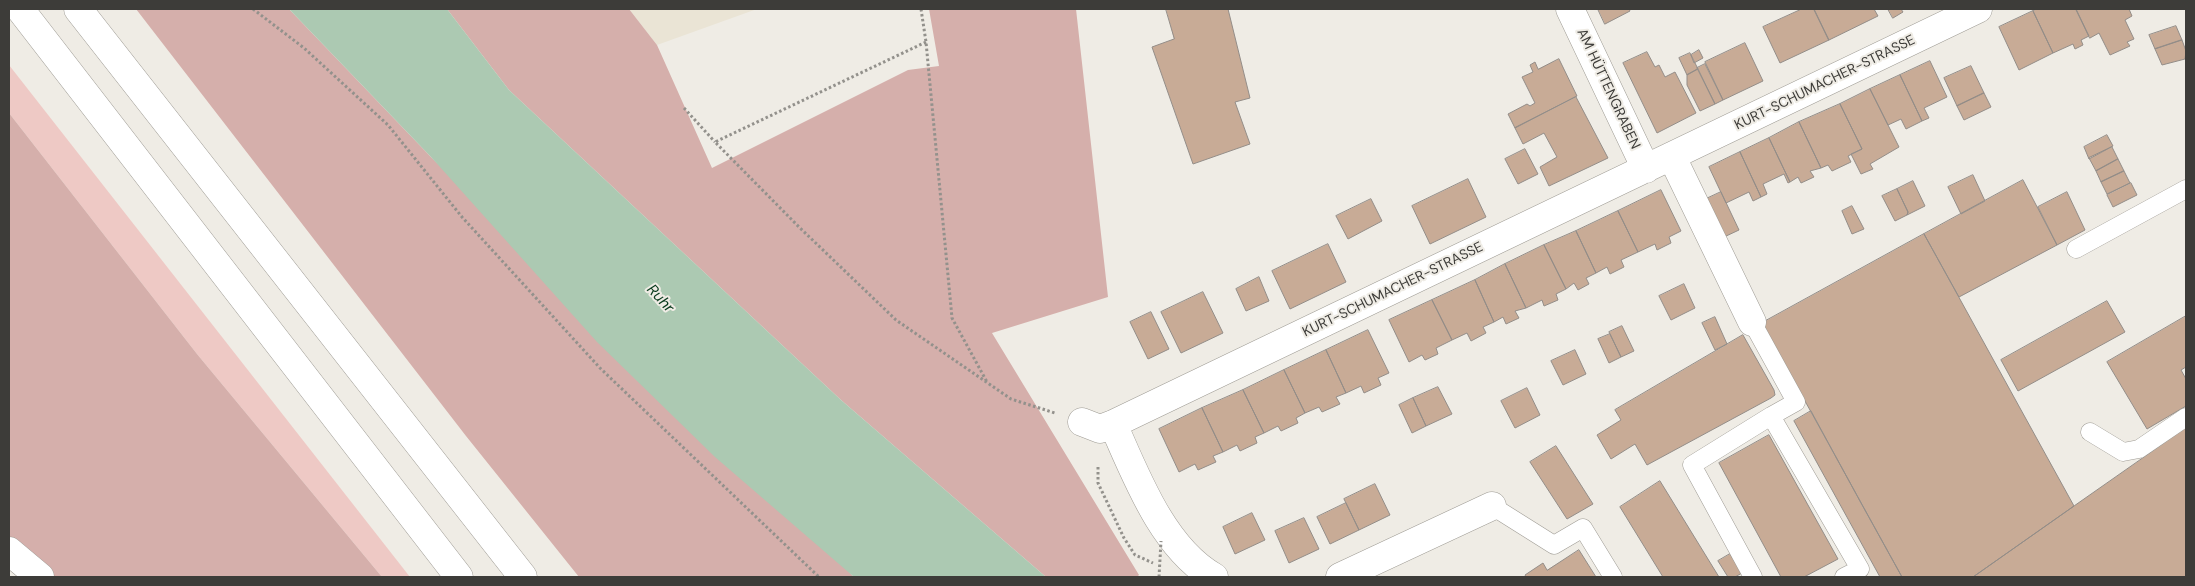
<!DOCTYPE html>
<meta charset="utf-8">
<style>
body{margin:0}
#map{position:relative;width:2195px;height:586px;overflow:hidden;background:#efece5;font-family:"DM Sans",sans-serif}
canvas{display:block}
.frame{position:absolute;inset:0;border:10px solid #3d3c39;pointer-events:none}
</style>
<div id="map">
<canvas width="2195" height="586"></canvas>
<div class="frame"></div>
</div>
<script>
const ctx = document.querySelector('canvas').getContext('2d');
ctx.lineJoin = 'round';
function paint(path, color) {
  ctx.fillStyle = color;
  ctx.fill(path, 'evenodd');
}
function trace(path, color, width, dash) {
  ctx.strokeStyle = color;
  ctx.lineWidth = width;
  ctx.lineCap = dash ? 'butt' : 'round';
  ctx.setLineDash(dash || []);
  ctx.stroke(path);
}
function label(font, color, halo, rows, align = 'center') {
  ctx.font = font + ' "DM Sans",sans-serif';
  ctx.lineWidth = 4;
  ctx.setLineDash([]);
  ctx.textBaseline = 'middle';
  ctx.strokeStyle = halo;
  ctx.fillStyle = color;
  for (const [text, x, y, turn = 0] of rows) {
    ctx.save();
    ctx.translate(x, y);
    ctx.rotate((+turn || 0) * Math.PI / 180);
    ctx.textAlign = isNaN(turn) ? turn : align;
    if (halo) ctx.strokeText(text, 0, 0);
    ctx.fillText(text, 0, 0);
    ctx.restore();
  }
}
const built = new Path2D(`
 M629 9H757L657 45Z`);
const green = new Path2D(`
 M9 65 410 577H382L197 354 9 113Z`);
const forest = new Path2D(`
 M136 9H289L431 157 854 577H579L466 436Z
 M447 9H629L657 45 712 168 908 70 939 66 929 9H1076L1108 297 992 333 1139 575 1137 577H1046L841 400 509 90Z
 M9 113 197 354 382 577H49L9 542Z`);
const water = new Path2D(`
 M289 9H447L509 90 841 400 1046 577H854L715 457 597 342 431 157Z`);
const building = new Path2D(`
 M1166 9H1228L1250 98 1235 102 1250 144 1193 164 1152 47 1174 39Z
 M1598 9H1629L1630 11 1605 24Z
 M1802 9H1814L1829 40 1780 63 1763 27Z
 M1814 9H1874L1878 16 1829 40Z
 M1888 9H1901L1903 12 1893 18Z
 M2037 9H2076L2089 36 2081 40 2083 45 2075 49 2073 44 2053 53 2033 11Z
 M2076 9H2129L2132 16 2125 20 2134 39 2127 42 2130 46 2110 55 2099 33 2090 38Z
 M2033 11 2053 53 2019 70 1999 27Z
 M2176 26 2182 40 2155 49 2149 35Z
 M2182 40 2186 51 2185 59 2162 65 2155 49Z
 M1745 43 1763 81 1723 100 1705 62Z
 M1699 50 1703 58 1694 63 1691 55Z
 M1647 52 1655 67 1659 65 1665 77 1675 72 1696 113 1657 133 1623 63Z
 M1690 53 1698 69 1687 75 1679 58Z
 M1559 59 1577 96 1515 128 1508 114 1527 104 1530 106 1535 103 1522 77 1533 72 1530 65 1535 62 1538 69Z
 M1930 61 1947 97 1924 108 1929 118 1922 121 1900 75Z
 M1705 64 1723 100 1715 104 1697 68Z
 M1971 66 1984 93 1957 106 1944 78Z
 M1698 69 1715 104 1700 111 1687 85V75Z
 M1900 75 1922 121 1906 129 1901 119 1888 125 1870 89Z
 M1870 89 1899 147 1870 164 1873 169 1861 174 1851 154 1862 149 1840 104Z
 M1984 93 1991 107 1964 120 1957 106Z
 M1576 97 1608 158 1549 186 1540 167 1557 157 1544 133 1523 144 1515 128Z
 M1840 104 1862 149 1848 156 1851 162 1832 171 1828 165 1821 168 1799 122Z
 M1799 122 1821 168 1810 171 1814 177 1801 183 1798 177 1790 182 1769 138Z
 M2107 135 2113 146 2089 159 2084 147Z
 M1769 138 1790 182 1788 183 1784 174 1763 184 1767 194 1761 197 1740 152Z
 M2112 147 2118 159 2096 171 2089 158Z
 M1525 149 1538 174 1518 184 1505 159Z
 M1740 152 1761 197 1753 201 1749 192 1726 203 1709 167Z
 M2118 159 2124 171 2101 182 2096 171Z
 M2124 171 2130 183 2107 194 2101 182Z
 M1973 175 1985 201 1961 214 1948 187Z
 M1468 179 1486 217 1430 244 1412 206Z
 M2023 180 2057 245 1959 297 1924 234Z
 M1913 181 1925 206 1907 215 1908 212 1897 189Z
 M2131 183 2137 195 2113 207 2107 195Z
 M1897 189 1908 212 1907 215 1895 221 1882 196Z
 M1661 190 1681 231 1669 237 1671 243 1657 250 1655 244 1638 252 1618 211Z
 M1721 192 1739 230 1724 237 1706 199Z
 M2067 192 2085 230 2057 245 2038 207Z
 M1371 199 1382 221 1348 239 1336 216Z
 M1852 206 1864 229 1852 234 1842 211Z
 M1618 211 1638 252 1621 260 1624 267 1610 274 1607 267 1596 273 1576 231Z
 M1576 231 1596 273 1586 278 1589 284 1578 290 1574 283 1566 289 1544 245Z
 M1924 234 2074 506 1973 577H1902L1762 323Z
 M1328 244 1346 282 1290 309 1272 271Z
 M1544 245 1566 289 1556 294 1558 300 1544 306 1542 300 1526 308 1505 264Z
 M1505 264 1526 308 1515 311 1519 318 1506 324 1503 317 1494 322 1475 280Z
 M1259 277 1269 301 1246 311 1236 289Z
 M1475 280 1494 322 1483 327 1486 333 1471 341 1467 333 1452 340 1432 300Z
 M1684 284 1695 308 1671 320 1659 296Z
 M1203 292 1223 333 1181 353 1161 312Z
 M1432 300 1452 340 1436 348 1438 354 1425 360 1422 355 1409 362 1389 320Z
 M2107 301 2125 332 2018 391 2001 360Z
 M1151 312 1169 349 1148 359 1130 322Z
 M2186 316V367L2181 370 2186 379V406L2147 429 2107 362Z
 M1715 317 1727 344 1715 350 1702 323Z
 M1622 326 1634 351 1621 357 1609 332Z
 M1368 330 1389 373 1378 378 1381 385 1364 393 1361 386 1346 393 1326 350Z
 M1610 334 1621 357 1609 363 1598 339Z
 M1743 335 1774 390 1775 395 1771 398 1647 465 1635 444 1611 459 1597 435 1621 420 1615 410Z
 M1326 350 1346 393 1336 397 1340 404 1322 412 1319 407 1305 413 1284 370Z
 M1575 350 1586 374 1563 385 1551 361Z
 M1284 370 1305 413 1296 418 1298 423 1281 431 1278 426 1264 433 1243 390Z
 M1438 387 1452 414 1426 426 1413 398Z
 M1527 388 1540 415 1515 428 1501 401Z
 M1243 390 1264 433 1255 437 1257 443 1240 451 1237 445 1223 452 1202 408Z
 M1413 398 1426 426 1412 433 1399 405Z
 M1202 408 1223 452 1213 456 1216 462 1198 470 1195 464 1179 472 1159 429Z
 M1811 411 1861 503 1902 577H1880L1794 421Z
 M2186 428V577H1973L2074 506Z
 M1769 435 1838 559 1804 577H1781L1719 463Z
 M1556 446 1593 504 1567 519 1530 462Z
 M1660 481 1719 577H1663L1620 507Z
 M1375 484 1390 515 1359 530 1344 499Z
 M1346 503 1359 530 1330 544 1317 517Z
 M1252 513 1265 540 1235 554 1223 527Z
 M1304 518 1319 549 1289 563 1275 531Z
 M1579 550 1596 577H1526L1525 575 1543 563 1547 570Z
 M1730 554 1742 573 1735 577H1728L1718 561Z`);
const path = new Path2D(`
 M253 9 304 48 388 125 462 217 600 368 819 577
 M921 9 926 42 952 318 987 382
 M926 42 715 142 799 227 896 320 1011 399 1055 413
 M684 108 715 142
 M1098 467V483L1124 538 1135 555 1153 563`);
const lane = new Path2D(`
 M2076 249 2186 189
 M1752 322 1796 402 1771 416 1860 569 1844 577
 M2090 432 2123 452 2139 449 2186 417
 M1492 506 1554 545 1583 528 1613 577
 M1753 577 1692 465 1771 416`);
const street = new Path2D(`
 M1570 9 1646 169
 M1672 157 1752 322
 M1082 422 1100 429 1113 424 1978 9
 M1113 424C1136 476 1163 548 1214 577
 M9 551 40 577
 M1340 577 1492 506`);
const highway = new Path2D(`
 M20 9 459 577
 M78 9 523 577`);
const pathBridge = new Path2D(`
 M1159 577 1161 541`);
const streetNames = [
 ["KURT-SCHUMACHER-STRASSE",1825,83,-26],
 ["AM HÜTTENGRABEN",1608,89,65],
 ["KURT-SCHUMACHER-STRASSE",1393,290,-26]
];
const waterNames = [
 ["Ruhr",660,299,47]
];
paint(built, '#eae4d5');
paint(green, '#eec9c5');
paint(forest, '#d5afab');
paint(water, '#acc9b2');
paint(building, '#c8ab96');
trace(building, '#938d88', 1);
trace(lane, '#9e9b94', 19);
trace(street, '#9e9b94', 29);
trace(highway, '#9e9b94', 29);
trace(path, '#93918c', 3, [2.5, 2.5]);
trace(lane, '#fff', 18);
trace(street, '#fff', 28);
trace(highway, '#fff', 28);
trace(pathBridge, '#93918c', 3, [2.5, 2.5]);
label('14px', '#3d3c39', '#efece5', streetNames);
label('italic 15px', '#083a1c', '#efece5', waterNames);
</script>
